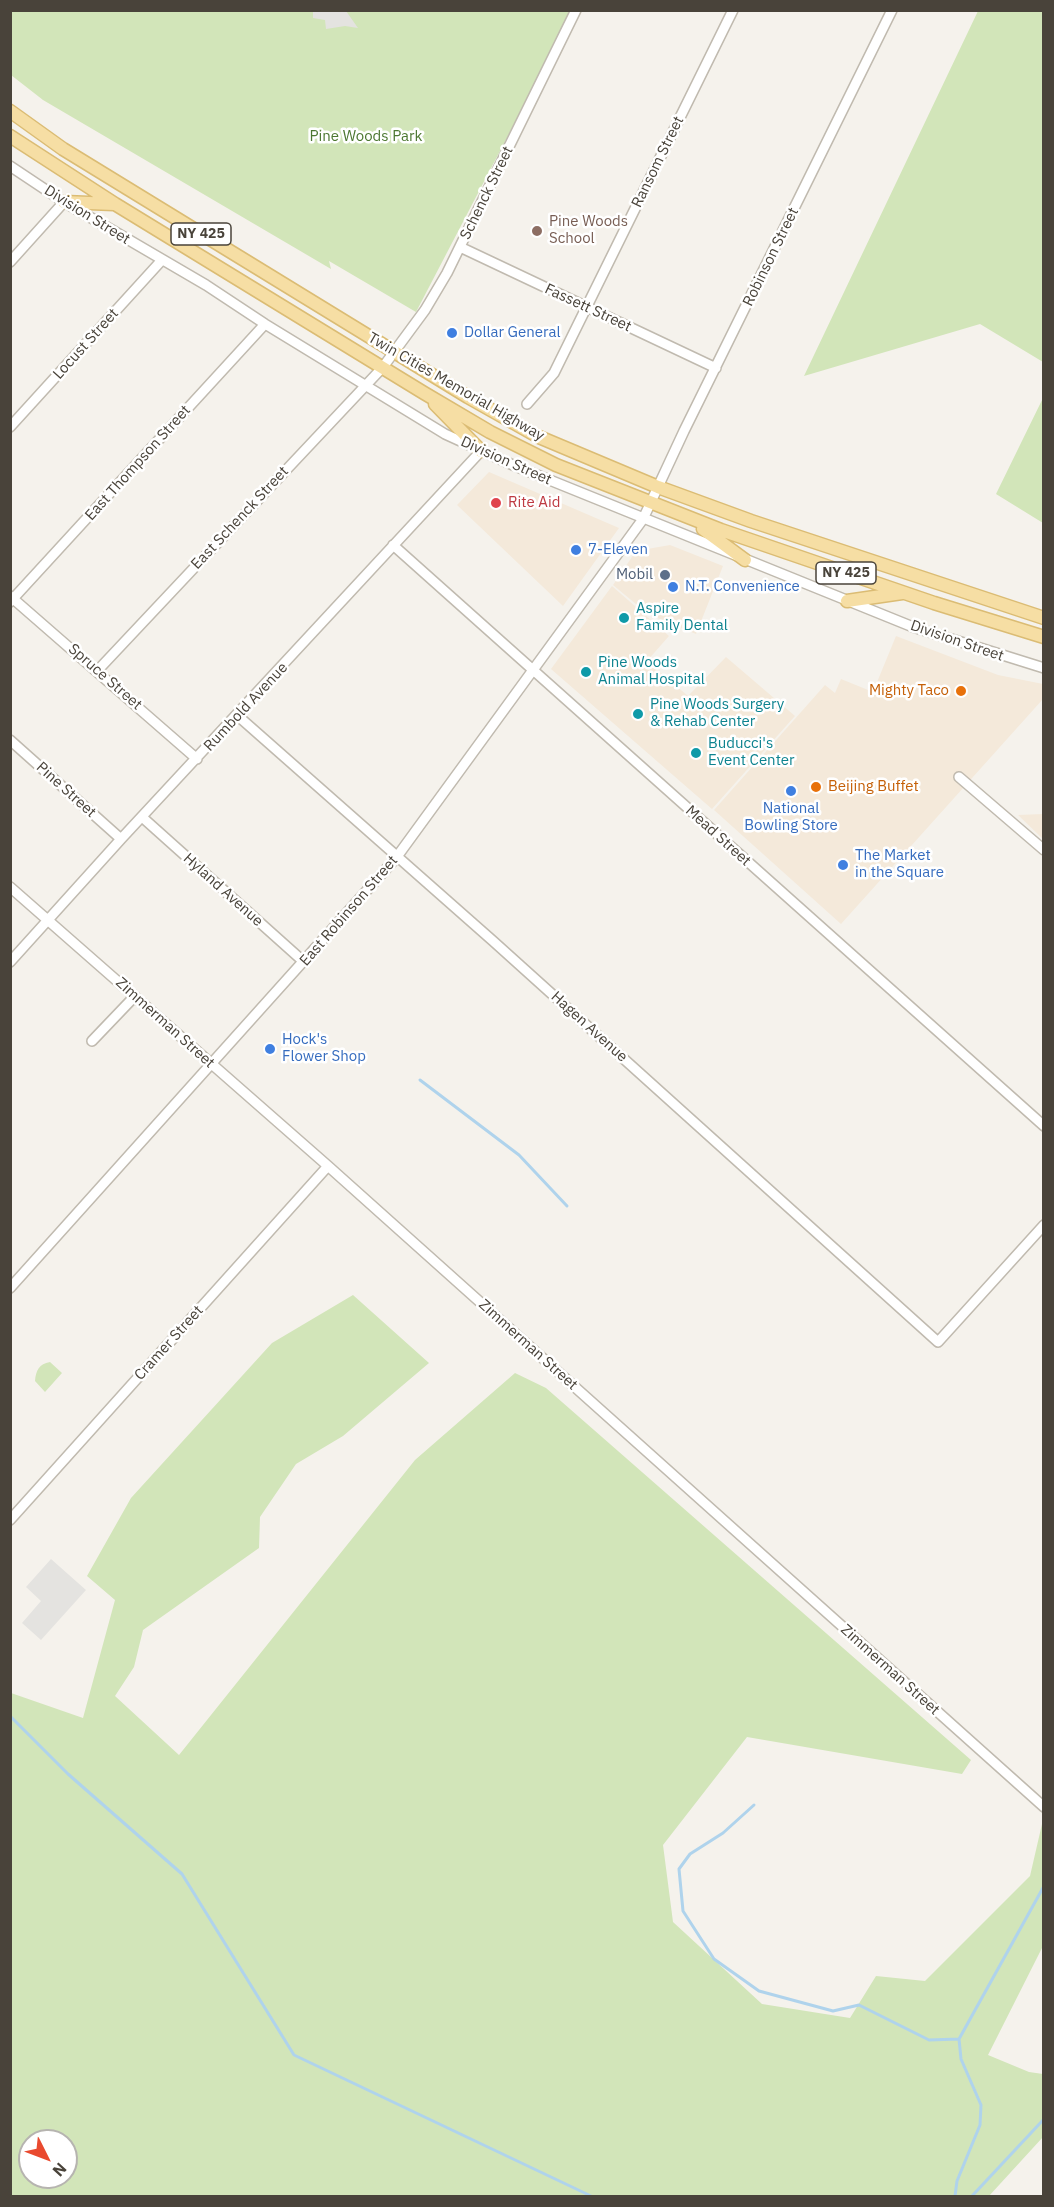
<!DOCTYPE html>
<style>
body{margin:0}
#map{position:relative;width:1054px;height:2207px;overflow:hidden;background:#f5f2ec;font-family:"IBM Plex Sans",sans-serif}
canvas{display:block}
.frame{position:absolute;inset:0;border:12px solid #49433a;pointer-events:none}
.north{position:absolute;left:18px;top:2129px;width:60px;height:60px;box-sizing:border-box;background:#fff;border:2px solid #b6b4b0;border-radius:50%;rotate:132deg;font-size:16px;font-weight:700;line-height:24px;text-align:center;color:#49433a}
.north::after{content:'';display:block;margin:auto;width:21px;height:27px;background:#e94a2f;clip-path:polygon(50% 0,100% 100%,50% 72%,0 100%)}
</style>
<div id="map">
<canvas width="1054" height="2207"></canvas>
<div class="frame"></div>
<div class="north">N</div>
</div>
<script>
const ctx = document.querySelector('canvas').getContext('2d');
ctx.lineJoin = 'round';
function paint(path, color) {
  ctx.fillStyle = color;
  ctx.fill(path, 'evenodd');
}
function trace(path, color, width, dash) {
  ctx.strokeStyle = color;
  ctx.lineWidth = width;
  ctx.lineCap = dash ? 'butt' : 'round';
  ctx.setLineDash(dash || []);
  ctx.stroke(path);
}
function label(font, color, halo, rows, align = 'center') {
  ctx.font = font + ' "IBM Plex Sans",sans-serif';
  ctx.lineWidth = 5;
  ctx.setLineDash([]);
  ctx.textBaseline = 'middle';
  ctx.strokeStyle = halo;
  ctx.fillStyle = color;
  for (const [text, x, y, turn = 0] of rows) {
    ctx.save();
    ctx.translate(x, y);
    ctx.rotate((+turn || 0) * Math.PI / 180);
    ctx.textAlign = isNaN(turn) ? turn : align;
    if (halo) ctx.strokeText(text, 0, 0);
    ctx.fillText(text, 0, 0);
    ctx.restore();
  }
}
const commercial = new Path2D(`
 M489 472 619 528 563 606 457 505Z
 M670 545 723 566 696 634 648 614 613 585 636 551Z
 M612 586 669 636 647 661 688 696 726 657 795 716 712 809 551 669Z
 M896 636 998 675 1043 684V699L841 924 714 810 825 685 835 693 841 679 873 692Z
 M1043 814H1044L1043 839 1018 815Z`);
const green = new Path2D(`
 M10 11H573L416 312 329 261 331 269 43 100 11 75Z
 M978 11 1043 12V362L980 324 804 376Z
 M1043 398V523L996 494Z
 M353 1295 429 1363 343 1436 296 1464 260 1517 259 1548 143 1630 134 1667 115 1696 179 1755 415 1460 515 1373 546 1388 971 1760 962 1774 747 1737 663 1845 673 1922 762 2004 850 2018 876 1976 925 1981 1030 1876 1042 1824 1043 1826V1946L988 2055 1029 2072 1043 2074V2137L989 2196H11V1693L83 1718 115 1600 87 1576 131 1498 272 1343ZM30 2141H66V2177H30Z
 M50 1362 62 1373 45 1392 35 1381C36 1370 39 1364 50 1362Z`);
const parking = new Path2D(`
 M313 11H346L358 28 345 26 326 29 325 20 313 18Z
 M51 1559 86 1590 41 1640 22 1623 41 1601 26 1587Z`);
const stream = new Path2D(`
 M420 1080 519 1155 567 1206
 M10 1716 68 1774 182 1874 294 2055 591 2196
 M754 1805 723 1833 690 1854 679 1869 683 1911 714 1959 759 1991 833 2011 859 2005 929 2040 959 2039
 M955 2196 957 2181 980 2125 981 2105 961 2059 959 2039 1044 1886
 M972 2196 1044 2119`);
const minor = new Path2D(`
 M10 166 64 202 206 285 265 324 445 434 515 466 913 627 1044 668
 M460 247 716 368
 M10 262 64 202
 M527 404 554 373 733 10
 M10 427 161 261
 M393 545 1044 1126
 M10 596 197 759
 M10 602 265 324
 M98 670 383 367 425 310 447 273 576 10
 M238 716 493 941 938 1342 1044 1225
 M10 740 121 839
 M959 777 1044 850
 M142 817 304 962
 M10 887 328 1166 1044 1807
 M10 962 121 839 481 451
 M92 1041 135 996
 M10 1288 396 858 643 519 684 431 892 10
 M10 1520 328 1166`);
const major = new Path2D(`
 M10 111 63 149 468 397 539 437 658 487 751 521 1044 618
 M10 136 115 204 424 393 490 432 556 465 721 530 934 603 1044 637
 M64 202 114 204
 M435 404 481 451
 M703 529 745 560
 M847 601 902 593`);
const markers = [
 [537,231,6,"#8d6e63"],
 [452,333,6,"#3f7fe0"],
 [496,503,6,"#e0444e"],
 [576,550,6,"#3f7fe0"],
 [665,575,6,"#5c6f8a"],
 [673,587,6,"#3f7fe0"],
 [624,618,6,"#0f9aa8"],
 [586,672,6,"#0f9aa8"],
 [961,691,6,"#e8710a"],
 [638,714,6,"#0f9aa8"],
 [696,753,6,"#0f9aa8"],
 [816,787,6,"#e8710a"],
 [791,791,6,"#3f7fe0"],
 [843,865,6,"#3f7fe0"],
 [270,1049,6,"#3f7fe0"]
];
const shields = [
 [201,234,60],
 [846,573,60]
];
const shieldNames = [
 ["NY 425",201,234],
 ["NY 425",846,573]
];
const parkNames = [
 ["Pine Woods Park",366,137]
];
const streetNames = [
 ["Ransom Street",658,162,-64],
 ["Schenck Street",487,193,-64],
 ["Division Street",87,215,32],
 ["Robinson Street",771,257,-64],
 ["Fassett Street",588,308,25],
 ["Locust Street",86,344,-48],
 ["Twin Cities Memorial Highway",456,387,30],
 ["Division Street",506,461,24],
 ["East Thompson Street",138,463,-48],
 ["East Schenck Street",240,518,-47],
 ["Division Street",957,641,19],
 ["Spruce Street",105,677,41],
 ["Rumbold Avenue",246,707,-47],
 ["Pine Street",66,790,42],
 ["Mead Street",718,836,42],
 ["Hyland Avenue",223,890,42],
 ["East Robinson Street",349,911,-49],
 ["Zimmerman Street",165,1023,42],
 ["Hagen Avenue",589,1027,42],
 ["Cramer Street",169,1343,-48],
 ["Zimmerman Street",528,1345,42],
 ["Zimmerman Street",890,1670,42]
];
const educationNames = [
 ["Pine Woods",549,222],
 ["School",549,239]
];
const shopNames = [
 ["Dollar General",464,333],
 ["7-Eleven",588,550],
 ["N.T. Convenience",685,587],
 ["National",791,809,"center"],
 ["Bowling Store",791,826,"center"],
 ["The Market",855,856],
 ["in the Square",855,873],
 ["Hock's",282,1040],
 ["Flower Shop",282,1057]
];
const healthNames = [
 ["Rite Aid",508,503]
];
const serviceNames = [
 ["Mobil",653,575]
];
const cultureNames = [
 ["Aspire",636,609],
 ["Family Dental",636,626],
 ["Pine Woods",598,663],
 ["Animal Hospital",598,680],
 ["Pine Woods Surgery",650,705],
 ["& Rehab Center",650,722],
 ["Buducci's",708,744],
 ["Event Center",708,761]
];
const foodNames = [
 ["Mighty Taco",949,691],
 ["Beijing Buffet",828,787,"left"]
];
paint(commercial, '#f4e9da');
paint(green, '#d2e5b9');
paint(parking, '#e4e3e0');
trace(stream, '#afd3ec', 3);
trace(minor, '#c0baaf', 12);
trace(major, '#dbbc74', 15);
trace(minor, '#fff', 9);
trace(major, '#f6dea4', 12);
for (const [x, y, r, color] of markers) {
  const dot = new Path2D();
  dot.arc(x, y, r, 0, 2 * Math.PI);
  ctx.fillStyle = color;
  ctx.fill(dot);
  trace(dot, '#fff', 2);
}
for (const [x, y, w] of shields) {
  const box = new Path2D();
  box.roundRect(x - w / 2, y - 11, w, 22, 4.5);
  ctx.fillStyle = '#fff';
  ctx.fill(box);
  trace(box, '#49433a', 1.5);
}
label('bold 14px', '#49433a', null, shieldNames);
label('15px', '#4c7731', '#fff', parkNames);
label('15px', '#49433a', '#fff', streetNames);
label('15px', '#785e54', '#fff', educationNames, 'left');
label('15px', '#366cbe', '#fff', shopNames, 'left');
label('15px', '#be3a42', '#fff', healthNames, 'left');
label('15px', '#4e5e75', '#fff', serviceNames, 'right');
label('15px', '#0d838f', '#fff', cultureNames, 'left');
label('15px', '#c56008', '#fff', foodNames, 'right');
</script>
